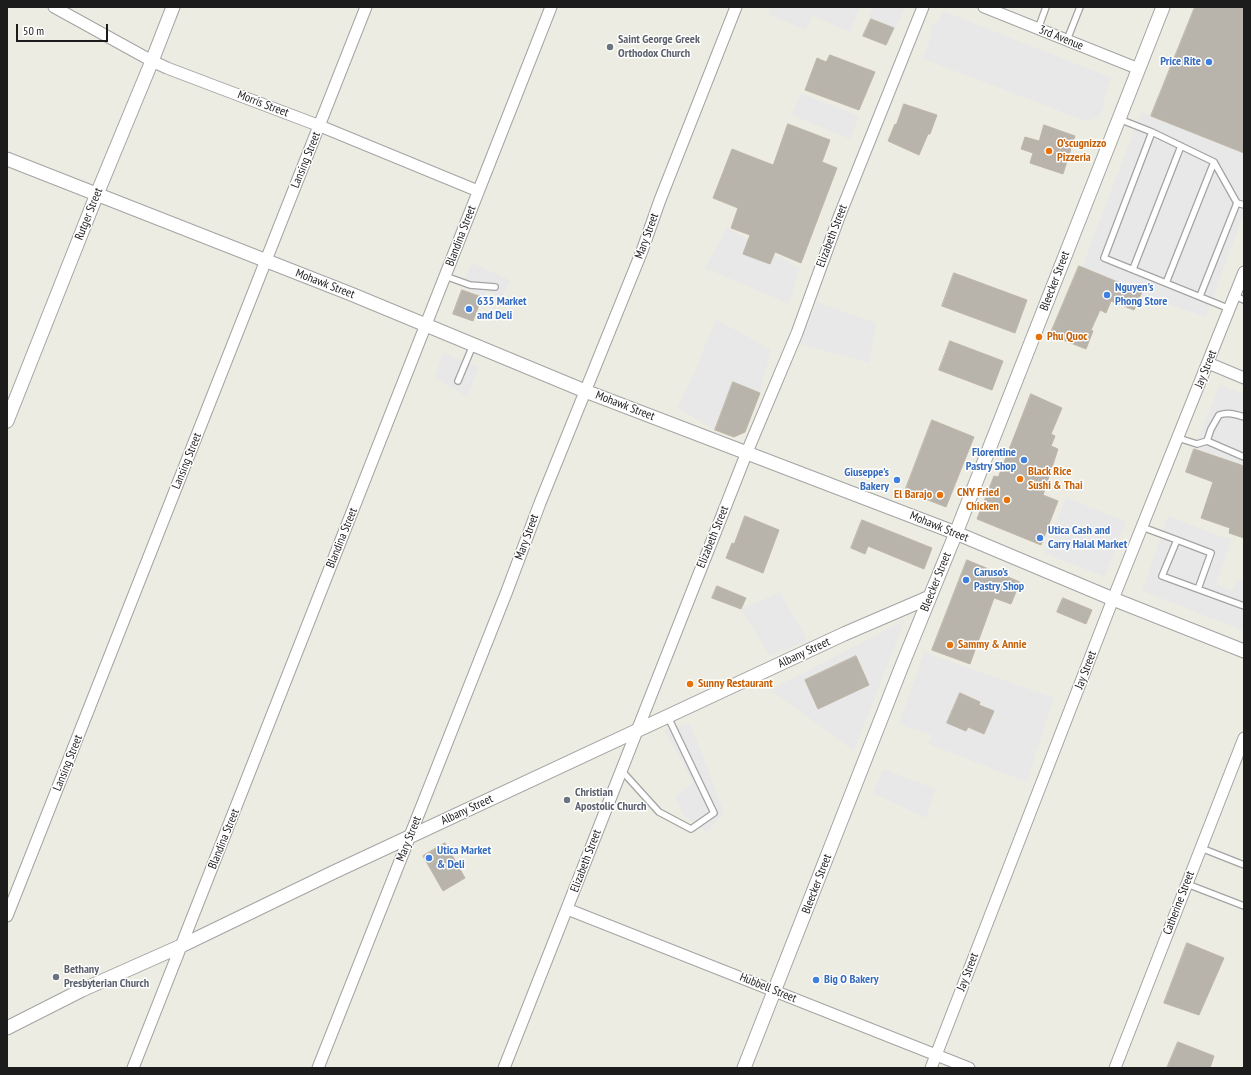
<!DOCTYPE html>
<meta charset="utf-8">
<style>
body{margin:0}
#map{position:relative;width:1251px;height:1075px;overflow:hidden;background:#edece2;font-family:"PT Sans Narrow",sans-serif}
canvas{display:block}
.frame{position:absolute;inset:0;border:8px solid #1c1c1c;pointer-events:none}
.scale{position:absolute;left:16px;top:24px;width:92px;height:18px;box-sizing:border-box;border:2px solid #1c1c1c;border-top:0;padding-left:5px;font-size:12px;line-height:14px;white-space:nowrap;color:#1c1c1c;-webkit-text-stroke:3px #fff;paint-order:stroke}
</style>
<div id="map">
<canvas width="1251" height="1075"></canvas>
<div class="frame"></div>
<div class="scale">50 m</div>
</div>
<script>
const ctx = document.querySelector('canvas').getContext('2d');
ctx.lineJoin = 'round';
function paint(path, color) {
  ctx.fillStyle = color;
  ctx.fill(path, 'evenodd');
}
function trace(path, color, width, dash) {
  ctx.strokeStyle = color;
  ctx.lineWidth = width;
  ctx.lineCap = dash ? 'butt' : 'round';
  ctx.setLineDash(dash || []);
  ctx.stroke(path);
}
function label(font, color, halo, rows, align = 'center') {
  ctx.font = font + ' "PT Sans Narrow",sans-serif';
  ctx.lineWidth = 3;
  ctx.setLineDash([]);
  ctx.textBaseline = 'middle';
  ctx.strokeStyle = halo;
  ctx.fillStyle = color;
  for (const [text, x, y, turn = 0] of rows) {
    ctx.save();
    ctx.translate(x, y);
    ctx.rotate((+turn || 0) * Math.PI / 180);
    ctx.textAlign = isNaN(turn) ? turn : align;
    if (halo) ctx.strokeText(text, 0, 0);
    ctx.fillText(text, 0, 0);
    ctx.restore();
  }
}
const parking = new Path2D(`
 M761 7H860L850 32 813 16 806 30 769 15V10Z
 M872 7H905L896 29 868 18Z
 M943 11 1112 78 1103 101 1104 106 1099 118H1095L1086 121 923 59 932 34 930 32 933 23 939 22Z
 M801 93 859 116 850 139 791 115Z
 M1141 112 1244 153V213L1206 317 1079 275Z
 M727 228 800 268 789 304 705 268Z
 M472 263 510 280 502 298 487 291 484 297 461 286Z
 M817 302 876 323 869 363 800 344Z
 M716 319 771 350 760 393 733 383 715 430 677 408 695 371Z
 M443 353 479 367 467 397 434 377Z
 M1220 385 1244 394V466L1194 449Z
 M1066 498 1126 521 1105 577 1044 553Z
 M1168 516 1222 537 1232 538 1216 584 1232 591 1238 578 1244 581V631L1142 591Z
 M780 592 808 641 770 656 741 609Z
 M905 620 854 751 770 690Z
 M924 652 1054 698 1027 782 928 744 932 735 899 724Z
 M690 723 724 812 707 832 684 816 675 797 693 782 664 730Z
 M883 769 936 789 926 818 873 793Z`);
const building = new Path2D(`
 M1195 7H1244V153L1151 116Z
 M871 19 894 28 886 45 863 36Z
 M830 55 875 72 859 110 805 90 817 58 826 62Z
 M904 104 937 115 930 134H928L919 155 888 141 895 124 896 125Z
 M788 124 830 140 822 162 837 168 801 263 775 252 770 264 743 254 750 235 731 228 738 208 713 198 732 149 773 165Z
 M1044 125 1075 136 1063 174 1030 163 1033 153 1021 149 1025 137 1039 141Z
 M1079 266 1142 292 1134 310 1111 301 1106 313 1100 310 1091 330 1093 331 1086 349 1050 335Z
 M954 273 1027 300 1015 333 942 306Z
 M462 290 482 297 473 321 453 314Z
 M950 341 1003 361 992 390 939 370Z
 M733 382 760 393 745 432 734 437 715 430Z
 M1031 394 1062 408 1051 434 1055 436 1051 446 1058 449 1043 495 1058 501 1041 545 977 519 994 476 998 477Z
 M932 420 974 437 946 507 905 491Z
 M1194 449 1244 466V538L1229 533 1230 528 1201 518 1213 482 1186 472Z
 M745 516 779 530 763 573 726 558 732 543 734 544Z
 M862 520 932 548 924 569 868 546 865 554 851 548Z
 M967 560 1020 582 1011 604 994 598 970 664 932 650Z
 M717 586 746 598 741 609 712 598Z
 M1063 598 1092 610 1086 624 1057 612Z
 M856 656 869 685 818 709 805 680Z
 M960 693 980 702 979 705 994 711 984 734 968 727 966 731 947 723Z
 M445 843 465 878 443 891 423 856Z
 M1187 943 1224 958 1199 1015 1164 1003Z
 M1178 1042 1214 1056 1210 1068H1167Z`);
const service = new Path2D(`
 M1038 29 1046 7
 M1067 40 1080 7
 M1119 119 1152 132 1104 258 1230 309
 M1152 132 1214 162 1237 203
 M1133 269 1181 146
 M445 276 470 285 495 287
 M1166 283 1214 162
 M1200 296 1237 203 1244 205
 M1235 296 1244 300
 M458 381 473 345
 M1178 438 1197 444 1207 441 1244 457
 M1207 441 1211 429 1219 415C1228 412 1235 414 1244 417
 M1142 527 1177 540
 M1198 589 1211 553 1177 540 1162 576 1244 606
 M621 770 659 812 691 829 714 813 668 717
 M1201 848 1244 865
 M1187 884 1244 906`);
const minor = new Path2D(`
 M54 7 152 61 167 68 320 126 478 191
 M984 7 1139 69
 M1208 363 1244 378
 M567 909 969 1068
 M7 916 366 7
 M133 1068 551 7
 M318 1068 507 591 540 503 642 251 660 200 736 7
 M504 1068 747 452 797 333 839 217 923 7
 M931 1068 1113 599 1244 272
 M1115 1068 1244 738`);
const tertiary = new Path2D(`
 M7 159 351 294 585 391 956 533 1113 599 1244 651
 M7 421 97 194 152 61 173 7
 M7 1028 82 990 181 946 334 872 844 634 930 597
 M744 1068 903 663 956 533 1163 7`);
const markers = [
 [610,47,4,"#6b7280"],
 [1209,62,4,"#3f7fe0"],
 [1049,151,4,"#e8710a"],
 [1107,295,4,"#3f7fe0"],
 [469,309,4,"#3f7fe0"],
 [1039,337,4,"#e8710a"],
 [1024,460,4,"#3f7fe0"],
 [1020,479,4,"#e8710a"],
 [897,480,4,"#3f7fe0"],
 [940,495,4,"#e8710a"],
 [1007,500,4,"#e8710a"],
 [1040,538,4,"#3f7fe0"],
 [966,580,4,"#3f7fe0"],
 [950,645,4,"#e8710a"],
 [690,684,4,"#e8710a"],
 [567,800,4,"#6b7280"],
 [429,858,4,"#3f7fe0"],
 [56,977,4,"#6b7280"],
 [816,980,4,"#3f7fe0"]
];
const streetNames = [
 ["3rd Avenue",1061,38,22],
 ["Morris Street",263,104,21],
 ["Lansing Street",306,160,-68],
 ["Rutger Street",89,214,-68],
 ["Blandina Street",461,236,-69],
 ["Mary Street",647,236,-70],
 ["Elizabeth Street",832,236,-69],
 ["Bleecker Street",1055,281,-69],
 ["Mohawk Street",325,284,21],
 ["Jay Street",1206,369,-68],
 ["Mohawk Street",625,406,21],
 ["Lansing Street",187,461,-68],
 ["Mohawk Street",939,527,22],
 ["Mary Street",527,537,-70],
 ["Elizabeth Street",713,537,-68],
 ["Blandina Street",342,538,-68],
 ["Bleecker Street",936,582,-68],
 ["Albany Street",804,653,-25],
 ["Jay Street",1086,670,-69],
 ["Lansing Street",68,763,-68],
 ["Albany Street",467,810,-25],
 ["Blandina Street",224,839,-68],
 ["Mary Street",409,839,-68],
 ["Elizabeth Street",586,861,-69],
 ["Bleecker Street",817,884,-69],
 ["Catherine Street",1179,903,-69],
 ["Jay Street",968,972,-69],
 ["Hubbell Street",768,988,22]
];
const worshipNames = [
 ["Saint George Greek",618,40],
 ["Orthodox Church",618,54],
 ["Christian",575,793],
 ["Apostolic Church",575,807],
 ["Bethany",64,970],
 ["Presbyterian Church",64,984]
];
const shopNames = [
 ["Price Rite",1201,62,"right"],
 ["Nguyen's",1115,288],
 ["Phong Store",1115,302],
 ["635 Market",477,302],
 ["and Deli",477,316],
 ["Florentine",1016,453,"right"],
 ["Pastry Shop",1016,467,"right"],
 ["Giuseppe's",889,473,"right"],
 ["Bakery",889,487,"right"],
 ["Utica Cash and",1048,531],
 ["Carry Halal Market",1048,545],
 ["Caruso's",974,573],
 ["Pastry Shop",974,587],
 ["Utica Market",437,851],
 ["& Deli",437,865],
 ["Big O Bakery",824,980]
];
const foodNames = [
 ["O’scugnizzo",1057,144],
 ["Pizzeria",1057,158],
 ["Phu Quoc",1047,337],
 ["Black Rice",1028,472],
 ["Sushi & Thai",1028,486],
 ["CNY Fried",999,493,"right"],
 ["Chicken",999,507,"right"],
 ["El Barajo",932,495,"right"],
 ["Sammy & Annie",958,645],
 ["Sunny Restaurant",698,684]
];
paint(parking, '#e8e8e8');
paint(building, '#b9b4ab');
trace(building, '#beb5a5', 1);
trace(service, '#a3a3a3', 8);
trace(minor, '#a3a3a3', 13);
trace(tertiary, '#a3a3a3', 15);
trace(service, '#fff', 5.5);
trace(minor, '#fff', 11);
trace(tertiary, '#fff', 13);
for (const [x, y, r, color] of markers) {
  const dot = new Path2D();
  dot.arc(x, y, r, 0, 2 * Math.PI);
  ctx.fillStyle = color;
  ctx.fill(dot);
  trace(dot, '#fff', 1.5);
}
label('12px', '#1c1c1c', '#fff', streetNames);
label('bold 12px', '#5b616d', '#fff', worshipNames, 'left');
label('bold 12px', '#366cbe', '#fff', shopNames, 'left');
label('bold 12px', '#c56008', '#fff', foodNames, 'left');
</script>
